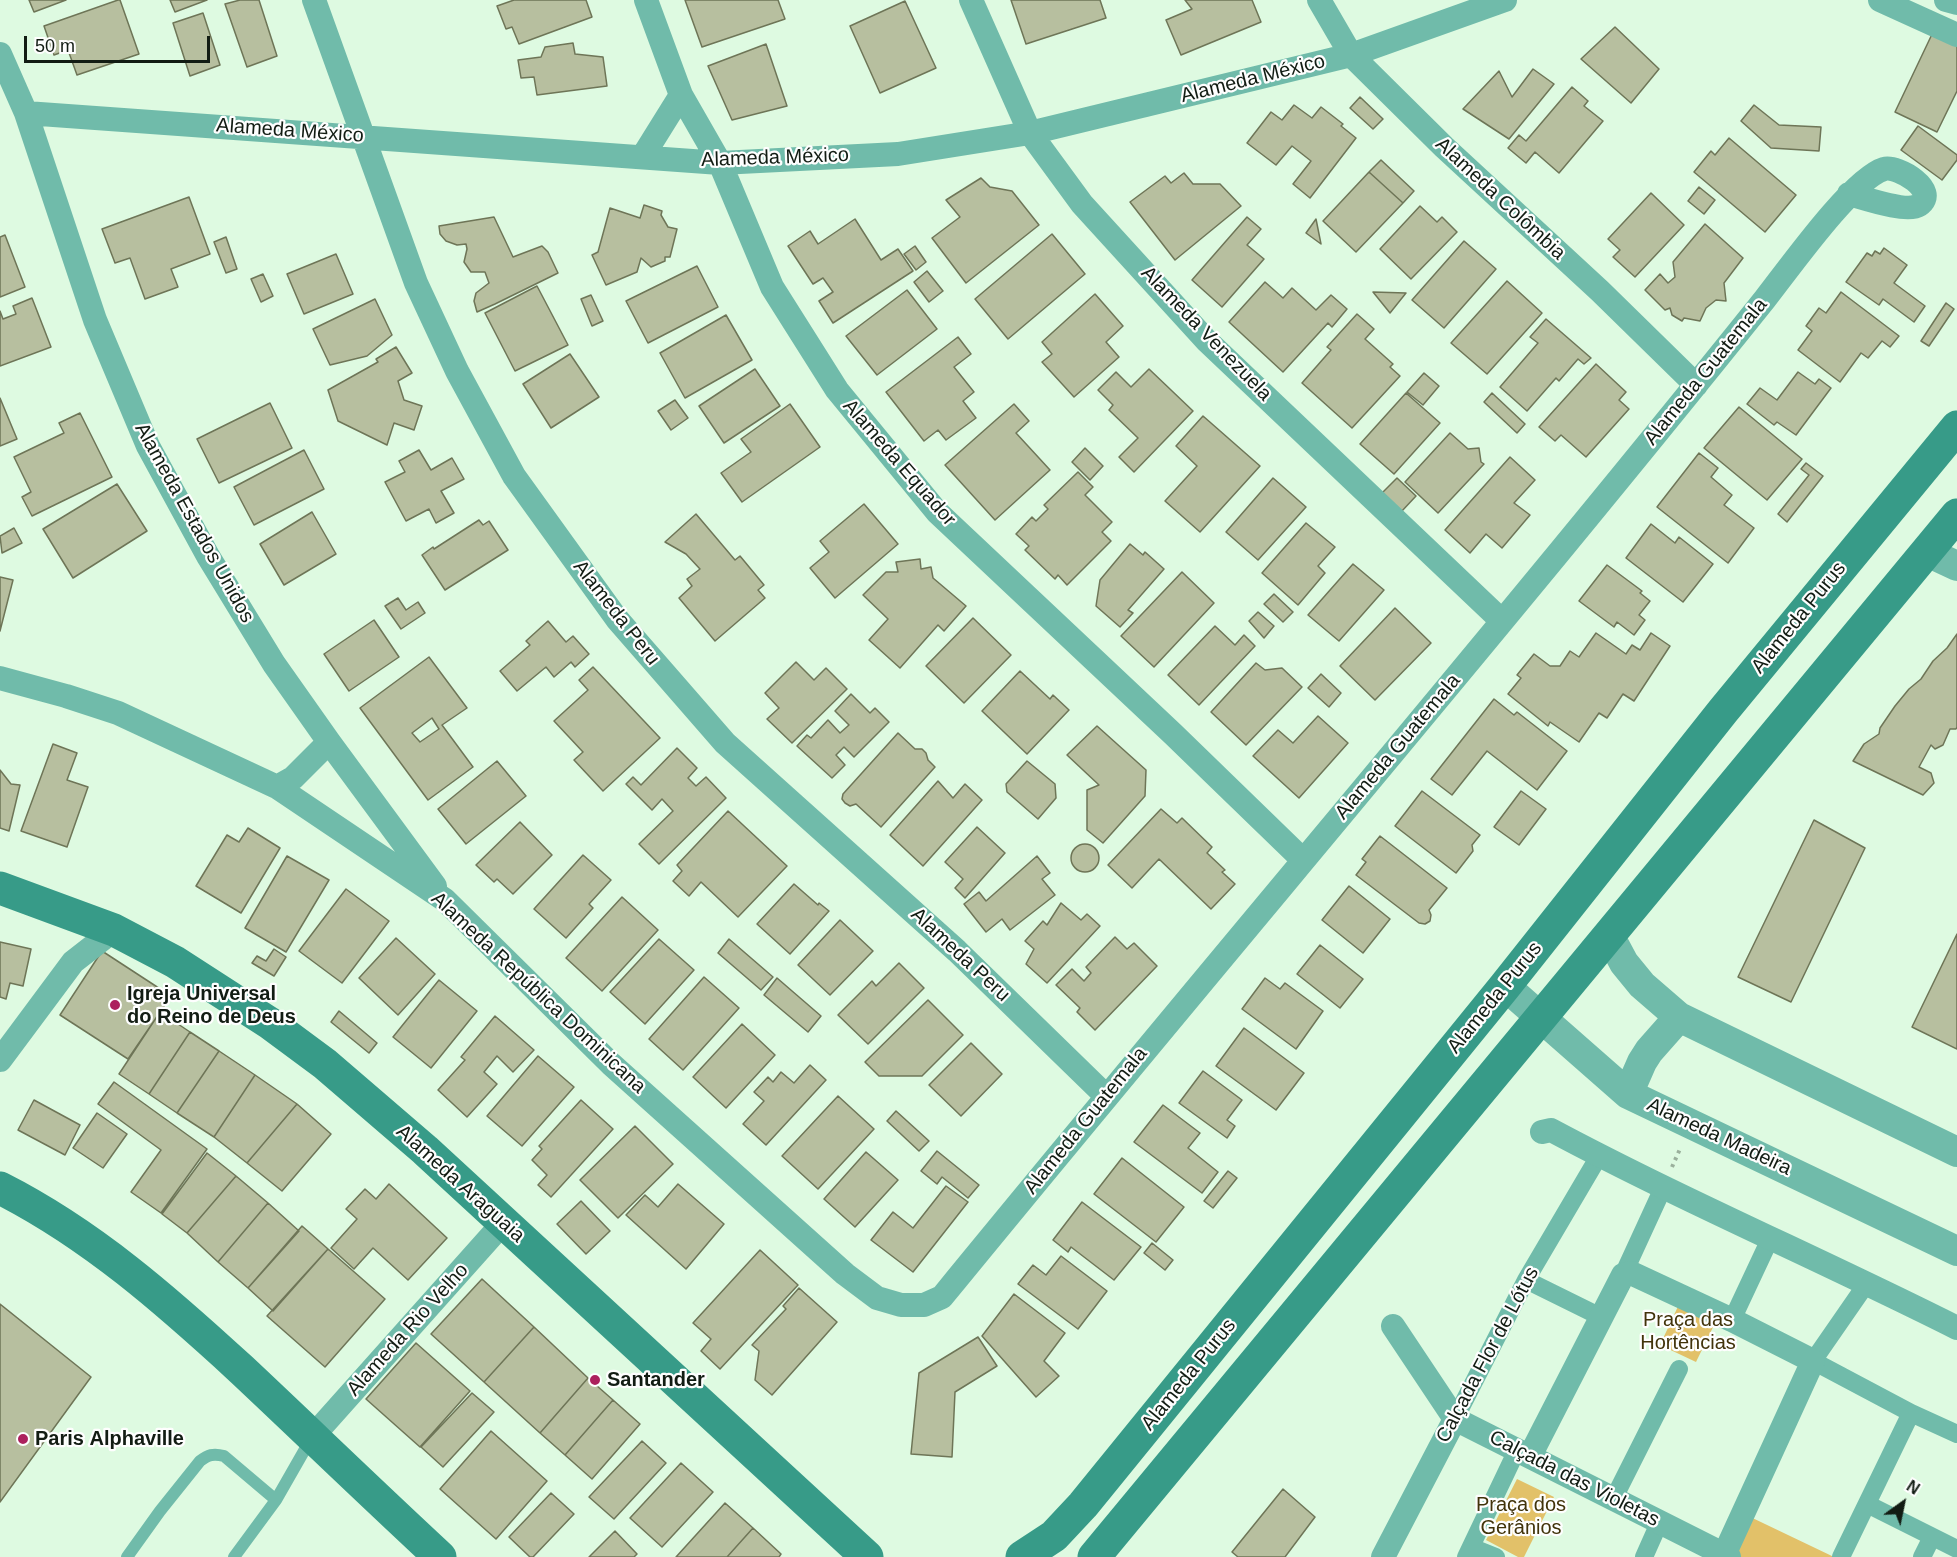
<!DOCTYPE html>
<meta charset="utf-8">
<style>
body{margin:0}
#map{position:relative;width:1957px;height:1557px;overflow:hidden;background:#defae1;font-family:Helvetica,sans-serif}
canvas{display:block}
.north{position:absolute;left:1873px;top:1473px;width:60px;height:60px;-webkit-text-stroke:4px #fefefe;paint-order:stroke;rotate:33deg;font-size:16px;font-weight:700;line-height:24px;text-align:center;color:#121c13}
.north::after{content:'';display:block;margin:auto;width:21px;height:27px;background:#121c13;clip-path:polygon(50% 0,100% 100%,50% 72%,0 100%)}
.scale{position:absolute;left:24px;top:36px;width:186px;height:27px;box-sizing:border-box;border:3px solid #121c13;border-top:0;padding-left:8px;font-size:18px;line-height:21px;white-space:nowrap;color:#121c13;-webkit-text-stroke:4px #fefefe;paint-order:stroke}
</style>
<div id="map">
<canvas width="1957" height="1557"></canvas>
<div class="north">N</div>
<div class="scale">50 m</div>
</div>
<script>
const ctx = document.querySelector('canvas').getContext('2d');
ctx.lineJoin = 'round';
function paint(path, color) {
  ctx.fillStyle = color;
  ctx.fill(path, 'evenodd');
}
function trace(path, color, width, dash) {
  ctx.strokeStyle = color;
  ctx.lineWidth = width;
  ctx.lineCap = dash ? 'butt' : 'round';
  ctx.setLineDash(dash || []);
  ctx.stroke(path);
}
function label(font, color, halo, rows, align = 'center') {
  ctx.font = font + ' Helvetica,sans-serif';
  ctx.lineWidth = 4.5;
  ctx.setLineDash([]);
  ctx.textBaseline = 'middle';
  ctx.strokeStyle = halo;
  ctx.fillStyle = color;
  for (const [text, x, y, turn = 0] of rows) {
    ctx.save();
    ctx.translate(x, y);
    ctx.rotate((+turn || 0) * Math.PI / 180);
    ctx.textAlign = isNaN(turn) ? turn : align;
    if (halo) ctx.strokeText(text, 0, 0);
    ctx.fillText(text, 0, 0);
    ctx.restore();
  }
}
const green = new Path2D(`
 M1681 1300 1717 1319 1696 1362 1660 1345Z
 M1517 1479 1554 1497 1524 1557H1518L1486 1540Z
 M1742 1513 1834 1557H1729Z`);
const building = new Path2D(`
 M29 0H66L34 12Z
 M118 0H120L139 54 77 75 68 50 54 55 44 26Z
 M170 0H207L175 12Z
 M240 0H259L277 56 247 67 225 4Z
 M514 0H586L592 17 519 44 512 27 506 29 497 6Z
 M685 0H778L785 19 702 47Z
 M1011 0H1100L1106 18 1026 44Z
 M1185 0H1252L1261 22 1181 55 1166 20 1192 9Z
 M905 1 936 68 880 93 850 26Z
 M203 13 220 65 190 76 173 23Z
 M1615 27 1659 69 1631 103 1581 59Z
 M1934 30 1957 41V91L1937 132 1895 112Z
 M573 43 575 54 603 57 607 86 537 95 534 77 521 78 518 60 541 57 545 47Z
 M766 44 787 106 732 120 708 66Z
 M1533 69 1554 84 1509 139 1463 109 1499 71 1512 97Z
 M1572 87 1588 101 1584 106 1603 121 1559 173 1535 152 1526 163 1508 148 1519 135 1526 141Z
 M1360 97 1383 119 1373 129 1350 108Z
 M1294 105 1312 118 1321 107 1343 124 1341 126 1356 138 1310 198 1293 184 1311 161 1292 146 1276 165 1247 143 1271 112 1282 120Z
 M1754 105 1779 125 1821 127 1819 151 1771 148 1741 121Z
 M1918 126 1957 155V160L1942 180 1901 150Z
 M1729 138 1796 195 1765 232 1694 172 1711 151 1715 155Z
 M1381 160 1414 191 1403 203 1369 172Z
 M1369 172 1403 203 1356 252 1323 221Z
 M1184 173 1193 184H1220L1241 206 1175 260 1130 202 1165 176 1171 183Z
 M981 178 990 187 1012 191 1039 225 966 283 932 238 960 217 946 200Z
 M1699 187 1715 200 1704 214 1688 201Z
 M1651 193 1684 225 1635 277 1613 257 1620 250 1608 239Z
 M189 197 210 254 171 269 178 287 145 299 130 258 115 263 102 229Z
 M644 205 662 211 661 215 668 227 677 229 670 257H665V261L651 267 641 258 637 272 606 285 592 255 598 252 610 208 640 218Z
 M1420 206 1437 222 1442 217 1457 232 1411 279 1380 249Z
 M494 217 513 257 542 246 548 252 558 273 495 304 477 312 474 301 476 293 489 283 485 272H471L464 262 467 249 466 244 457 245 446 241 440 234 439 226Z
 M1247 217 1261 229 1247 245 1264 259 1222 307 1192 280Z
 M855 219 881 260 898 249 913 271 833 323 819 301 833 292 823 278 813 284 788 246 810 231 818 244Z
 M1316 219 1321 244 1306 233Z
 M1705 224 1743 258 1724 283 1726 301 1716 300 1706 308 1700 321 1684 318 1682 321 1672 315 1670 308 1665 310 1645 290 1660 274 1668 283 1675 277 1673 262Z
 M1052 234 1085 274 1008 339 975 299Z
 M5 235 25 287 0 297V237Z
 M226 237 237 269 226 273 214 242Z
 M1464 241 1496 269 1444 328 1412 300Z
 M915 246 926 262 916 270 904 254Z
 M1884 248 1907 265 1894 283 1925 306 1914 322 1883 299 1879 305 1846 282 1867 253 1872 256 1875 251 1880 254Z
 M336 254 353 294 304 314 287 274Z
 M697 266 718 307 648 343 626 301Z
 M927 271 943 291 929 302 914 282Z
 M263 274 273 296 261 302 251 279Z
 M1507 281 1542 313 1487 374 1451 343Z
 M1265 282 1283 298 1292 288 1316 310 1331 295 1347 309 1332 327 1328 323 1283 372 1229 322Z
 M537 286 568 345 515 371 485 313Z
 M907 290 937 329 877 375 846 336Z
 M1373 292 1406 293 1390 313Z
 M1841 292 1899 336 1890 347 1882 341 1868 358 1861 353 1840 382 1798 350 1812 331 1806 326 1819 308 1826 313Z
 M1095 294 1123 326 1106 342 1119 357 1074 397 1042 362 1052 354 1042 342Z
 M591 295 603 321 592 326 581 299Z
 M32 298 51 347 0 366V311L3 319 16 314 13 306Z
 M375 299 392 335 367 356 330 365 313 329Z
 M1946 303 1954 309 1929 346 1921 341Z
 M1357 314 1374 329 1365 339 1393 364 1390 367 1400 376 1352 428 1302 383 1331 350 1327 347Z
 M726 315 752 360 685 398 660 353Z
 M1546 319 1591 358 1584 364 1578 359 1559 381 1556 378 1527 411 1500 387 1538 343 1530 337Z
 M958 337 971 354 954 367 974 392 963 401 976 418 946 440 938 430 924 441 886 392Z
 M396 347 412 373 398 381 404 400 422 406 414 430 394 423 387 445 338 421 328 390 378 362 376 359Z
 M570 354 599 397 551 428 523 384Z
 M1596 364 1626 392 1619 400 1629 409 1586 457 1561 435 1555 441 1539 427Z
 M755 369 780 406 724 443 699 406Z
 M1149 369 1193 411 1134 472 1119 457 1138 438 1109 410 1113 405 1098 390 1116 372 1131 387Z
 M1798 372 1815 384 1819 379 1831 388 1796 435 1777 422 1774 425 1747 404 1760 388 1777 400Z
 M1424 373 1439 386 1423 405 1407 392Z
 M1406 393 1440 423 1394 474 1360 444Z
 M1492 393 1525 424 1517 433 1484 402Z
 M0 398 17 439 0 446Z
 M675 400 688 418 671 430 658 411Z
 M270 403 292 448 219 483 197 439Z
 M790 404 820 447 742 502 721 473 751 452 741 439Z
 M1014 404 1029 421 1016 433 1050 470 995 520 945 465Z
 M1739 407 1802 459 1767 500 1704 448Z
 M80 413 112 477 32 516 22 497 31 492 14 457 64 433 59 423Z
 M1203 416 1260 466 1200 532 1165 501 1197 466 1176 446Z
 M1450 433 1468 449 1479 448 1481 462 1484 464 1438 513 1405 482Z
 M1085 448 1103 466 1090 480 1072 462Z
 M304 450 324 489 254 525 234 487Z
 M419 450 431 470 452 458 464 479 441 491 454 513 436 523 429 509 406 521 385 482 405 472 399 461Z
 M1699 453 1718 468 1711 477 1732 495 1724 505 1754 528 1728 563 1657 507Z
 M1510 457 1535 480 1514 503 1530 515 1502 548 1486 534 1470 553 1445 530Z
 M1806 463 1823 476 1787 522 1778 514 1809 475 1801 469Z
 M1078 472 1093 487 1085 495 1112 522 1102 532 1111 541 1067 585 1058 575 1055 579 1025 550 1029 546 1016 534 1032 517 1036 521 1048 509 1044 505Z
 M1273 478 1306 507 1258 560 1226 532Z
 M1397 478 1416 496 1401 512 1382 493Z
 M117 484 147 531 73 578 43 529Z
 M864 504 898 544 835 598 810 568 829 552 820 541Z
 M312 512 336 554 284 585 260 544Z
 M696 514 735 560 740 556 764 585 758 590 765 598 715 641 679 598 692 586 687 579 700 569 686 554 665 542Z
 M479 520 483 525 489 521 508 550 445 590 422 555 433 547 434 549Z
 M1306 523 1335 547 1318 566 1325 573 1298 605 1262 573Z
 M1651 524 1675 543 1679 537 1713 564 1683 602 1626 558Z
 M14 528 22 543 2 553 0 536Z
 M1130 544 1143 555 1145 552 1164 569 1128 610 1133 613 1120 627 1096 606 1100 580Z
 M920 559 921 569 931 567 933 578 966 606 944 631 938 625 900 668 869 640 888 619 863 595 886 572H898L896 562Z
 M1353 564 1384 590 1339 641 1308 615Z
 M1607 565 1642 591 1640 593 1650 601 1639 615 1645 620 1634 635 1617 622 1614 627 1579 601Z
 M1182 572 1214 603 1154 667 1121 636Z
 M0 577 13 580 0 631Z
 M1274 594 1293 612 1283 622 1264 604Z
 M398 598 406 610 418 602 425 613 401 629 385 606Z
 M1395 608 1431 643 1375 700 1340 666Z
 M1258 612 1274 626 1264 638 1249 621Z
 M973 618 1011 655 964 703 926 666Z
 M374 620 399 657 349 691 324 654Z
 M548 621 566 642 573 636 589 654 575 667 571 662 554 677 546 667 517 691 500 671 530 645 526 641Z
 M1215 626 1235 645 1244 635 1255 646 1199 705 1168 675Z
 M1596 633 1626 654 1632 645 1640 650 1651 633 1670 646 1634 701 1623 694 1607 718 1599 713 1579 742 1550 722 1548 726 1508 694 1521 678 1517 675 1534 654 1550 666H1560L1570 651 1579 657Z
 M1957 634V727L1956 729H1950L1943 745 1935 749 1931 745 1919 767 1931 773 1934 783 1923 795 1853 761 1864 744 1879 734 1880 728 1895 706 1909 689 1921 679 1933 661 1947 648Z
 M429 657 467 708 442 725 473 767 428 800 360 708ZM432 718 439 729 420 742 412 733Z
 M796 662 814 680 826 668 847 689 792 743 767 719 779 708 765 693Z
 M1256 663 1265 670 1282 668 1302 687 1246 745 1211 712Z
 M593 667 660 738 603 791 574 760 583 752 554 721 588 690 579 680Z
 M1020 671 1050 699 1053 695 1069 710 1027 754 982 711Z
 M1321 674 1341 693 1329 707 1308 688Z
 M851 694 870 713 875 708 889 722 854 757 844 747 836 755 845 765 832 778 797 746 807 735 811 738 828 720 840 733 849 725 835 711Z
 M1494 699 1514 715 1517 712 1567 751 1537 790 1487 751 1452 795 1431 779Z
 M1318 716 1348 743 1299 798 1253 756 1278 730 1293 743Z
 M1097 726 1146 770 1145 796 1103 843 1087 830V790L1099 785 1067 755Z
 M898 733 915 749H922L926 753 928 760 935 767 881 827 856 804 850 806 845 803 842 799 843 794Z
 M53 744 77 753 67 780 88 787 67 847 21 831Z
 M677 748 697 768 688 778 696 786 706 777 726 798 659 864 639 844 673 811 662 799 652 810 626 784 633 777 641 785Z
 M497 761 526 796 466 844 438 809Z
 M1027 761 1055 784 1056 798 1038 819 1007 792 1006 784Z
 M0 770 11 784 20 785 9 831 0 828Z
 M938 781 953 798 965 784 982 800 923 866 890 835Z
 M1422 791 1480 835 1472 845 1473 851 1456 873 1395 826Z
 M1521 791 1546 809 1519 845 1494 827Z
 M1161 809 1177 823 1182 818 1212 847 1207 853 1225 870 1222 872 1235 884 1211 909 1159 859 1132 888 1108 865Z
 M728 811 787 866 738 917 701 882 689 896 673 881 682 871 677 865Z
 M1814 820 1865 848 1791 1002 1738 977Z
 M520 822 552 855 513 894 497 879 494 882 476 865Z
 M977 827 1005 853 965 898 955 888 963 879 945 862Z
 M248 828 280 848 241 913 196 886 227 835 239 842Z
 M1380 836 1447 888 1429 910 1431 915 1430 921 1425 924 1419 923 1356 875 1366 862 1362 859Z
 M1071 858a14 14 0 1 1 28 0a14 14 0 1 1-28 0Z
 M583 855 611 880 589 904 593 908 566 938 534 909Z
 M287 856 329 880 286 952 245 928Z
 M1037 856 1050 873 1042 879 1055 895 1010 930 1002 919 986 932 964 904 979 892 986 901Z
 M794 884 818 905 819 903 829 911 790 954 757 924Z
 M1349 886 1390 919 1363 953 1322 920Z
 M346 889 389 921 342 983 299 951Z
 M622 897 658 930 602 991 566 958Z
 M1061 903 1081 920 1087 914 1100 926 1047 983 1026 964 1034 949 1025 941 1043 921 1047 925Z
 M840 920 873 951 830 995 798 965Z
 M1957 934V1049L1912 1027Z
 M1115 937 1127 949 1134 943 1157 966 1095 1030 1077 1012 1080 1008 1056 985 1072 969 1084 981 1091 973 1086 967Z
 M396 938 435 974 398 1015 359 978Z
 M659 939 694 970 645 1024 610 992Z
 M729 939 773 977 761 990 718 953Z
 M0 942 31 949 23 986 10 983 6 999 0 997Z
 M1320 945 1363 979 1340 1008 1297 974Z
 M274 949 286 957 274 976 252 963 257 956 266 961Z
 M102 951 171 996 128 1059 60 1015Z
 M899 963 924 988 868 1044 838 1015 872 981 876 986Z
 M704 977 739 1008 683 1070 649 1039Z
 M777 978 821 1016 808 1032 764 995Z
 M1265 978 1280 989 1285 983 1323 1011 1296 1049 1242 1009Z
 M439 980 477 1011 431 1068 393 1037Z
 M928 1000 963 1035 922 1076H879L865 1062Z
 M339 1011 377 1043 369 1053 331 1022Z
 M160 1012 190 1032 149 1094 119 1074Z
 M495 1016 534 1050 513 1072 497 1056 484 1072 497 1084 467 1117 438 1090 465 1060 461 1057Z
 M742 1024 775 1055 726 1108 693 1077Z
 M1244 1028 1304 1073 1276 1110 1216 1066Z
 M190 1032 219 1051 177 1113 149 1094Z
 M971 1043 1002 1074 961 1116 929 1085Z
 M219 1051 255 1075 214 1137 177 1113Z
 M538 1056 574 1087 522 1146 487 1116Z
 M810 1065 826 1080 766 1145 743 1124 764 1101 754 1092 768 1077 773 1082 781 1072 794 1083Z
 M1203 1071 1242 1100 1227 1120 1235 1126 1227 1138 1179 1103Z
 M255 1075 297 1104 247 1163 214 1137Z
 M114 1082 207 1149 161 1213 131 1192 161 1150 98 1104Z
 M838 1096 874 1129 818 1189 782 1156Z
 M34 1100 80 1125 65 1155 18 1130Z
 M581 1100 613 1129 551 1197 538 1185 547 1175 532 1160 542 1149 539 1146Z
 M297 1104 331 1134 282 1191 247 1163Z
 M1163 1105 1200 1133 1188 1148 1218 1172 1202 1193 1134 1142Z
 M896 1111 929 1141 919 1151 887 1121Z
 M97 1113 127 1134 103 1168 73 1148Z
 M635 1126 673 1164 618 1218 580 1180Z
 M937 1151 979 1185 968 1198 942 1177 937 1184 921 1171Z
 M866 1152 898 1180 855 1227 824 1199Z
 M207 1153 236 1176 187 1233 162 1214Z
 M1122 1158 1184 1207 1156 1242 1094 1194Z
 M1228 1171 1237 1178 1213 1208 1204 1201Z
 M236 1176 268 1203 218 1262 187 1233Z
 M389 1184 447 1238 408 1280 373 1248 354 1269 331 1248 357 1219 346 1209 365 1189 376 1199Z
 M678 1184 724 1224 686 1269 626 1215 645 1195 658 1207Z
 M946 1186 968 1202 913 1272 871 1240 893 1212 913 1228Z
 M581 1201 610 1231 586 1254 557 1224Z
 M1082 1202 1141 1247 1114 1280 1071 1247 1068 1252 1053 1240Z
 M268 1203 299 1231 248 1288 218 1262Z
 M302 1226 328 1249 273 1311 248 1288Z
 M1152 1243 1173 1260 1165 1270 1144 1253Z
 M328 1249 385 1299 325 1367 267 1316Z
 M760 1250 798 1285 720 1369 701 1351 711 1339 693 1323Z
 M1061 1256 1107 1291 1078 1329 1018 1284 1033 1265 1046 1275Z
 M482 1279 534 1327 484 1382 431 1334Z
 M799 1288 837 1322 772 1395 755 1380 759 1351 752 1345 786 1309 783 1306Z
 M1014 1294 1065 1333 1044 1361 1059 1376 1036 1397 982 1336Z
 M0 1304 91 1377 0 1502Z
 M534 1327 588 1378 540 1433 484 1382Z
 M978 1337 997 1366 955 1392 952 1457 911 1454 919 1373Z
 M416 1343 470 1391 420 1447 366 1399Z
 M588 1378 613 1400 565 1455 540 1433Z
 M472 1393 494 1412 443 1467 421 1447Z
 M613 1400 640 1424 592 1479 565 1455Z
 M491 1431 547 1481 496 1539 440 1489Z
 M642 1441 666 1463 614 1519 589 1497Z
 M681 1463 713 1492 662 1547 630 1518Z
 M1283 1489 1315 1517 1285 1557H1238L1232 1552Z
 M551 1493 574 1514 533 1557H530L509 1537Z
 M725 1503 753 1528 727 1557H676Z
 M753 1528 781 1554 779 1557H727Z
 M615 1531 637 1554 634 1557H589Z`);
const path = new Path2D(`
 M1672 1167 1680 1149`);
const service = new Path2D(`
 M127 1557 160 1511 200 1461C208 1455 213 1453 224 1456L276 1500
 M234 1557 276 1500 312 1437`);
const pedestrian = new Path2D(`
 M1623 1275 1663 1188
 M1526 1280 1601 1317
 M1867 1283 1813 1361 1911 1413 1957 1434
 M1732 1320 1770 1239
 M1455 1419 1526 1280 1599 1156
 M1614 1498 1679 1369
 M1867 1504 1957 1549
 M1471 1547 1496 1557
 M1466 1557 1517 1450
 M1644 1557 1660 1521
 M1841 1557 1911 1413
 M1922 1557 1932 1537`);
const minor = new Path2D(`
 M314 0 416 283 457 371 514 476 617 619 725 743 957 951 1106 1096
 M646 0 681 95 720 163 772 287 837 390 937 512 1173 734 1303 860
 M971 0 1030 133 1082 204 1206 340 1502 621
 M1319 0 1351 55 1444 147 1600 291 1696 385
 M1880 0 1957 35
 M1946 0 1957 3
 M0 54 26 113 95 320 148 446 208 556 274 664 329 742 435 886
 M26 113 720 163 898 154 1030 133 1351 55 1505 0
 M643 156 681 95
 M0 678 66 696 118 713 277 787 445 900 611 1064 845 1274 877 1298 901 1305H924L942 1297C1215 963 1495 636 1765 299 1788 270 1852 179 1884 169 1898 165 1940 191 1919 205 1907 213 1864 198 1849 194
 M277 787 293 778 329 742
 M0 1060 73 962 114 930
 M1542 1132 1551 1130C1684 1201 1822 1260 1957 1328
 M1393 1326 1455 1419 1729 1557
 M313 1436 503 1223
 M1530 1456 1623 1275 1631 1273 1732 1320 1813 1361 1724 1555
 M1383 1557 1455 1419`);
const tertiary = new Path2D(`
 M1927 552 1957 566
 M1609 935 1624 963 1642 985 1679 1017 1957 1152
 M1505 986 1628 1094 1957 1251
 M1628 1094 1642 1062 1649 1051 1679 1017`);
const secondary = new Path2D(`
 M0 888 114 930 175 962 271 1024 325 1064 425 1150 867 1557
 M0 1188C91 1234 167 1301 242 1370 308 1432 373 1495 440 1557
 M1022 1557 1054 1536 1083 1505 1505 986 1723 711 1957 427
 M1094 1557 1957 515`);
const markers = [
 [115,1005,6,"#ac205d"],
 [595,1380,6,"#ac205d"],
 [23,1439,6,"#ac205d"]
];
const streetNames = [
 ["Alameda México",1253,79,-14],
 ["Alameda México",290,131,4],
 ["Alameda México",775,158,-2],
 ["Alameda Colômbia",1500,199,43],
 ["Alameda Venezuela",1206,334,46],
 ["Alameda Guatemala",1706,372,-51],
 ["Alameda Equador",899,463,49],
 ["Alameda Estados Unidos",194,523,61],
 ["Alameda Peru",616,613,52],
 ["Alameda Purus",1799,618,-51],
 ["Alameda Guatemala",1398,747,-50],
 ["Alameda Peru",960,955,43],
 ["Alameda República Dominicana",538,993,43],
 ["Alameda Purus",1495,998,-51],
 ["Alameda Guatemala",1086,1121,-51],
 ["Alameda Madeira",1719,1137,25],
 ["Alameda Araguaia",460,1184,42],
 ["Alameda Rio Velho",408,1330,-48],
 ["Calçada Flor de Lótus",1488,1355,-62],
 ["Alameda Purus",1189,1375,-51],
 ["Calçada das Violetas",1574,1479,27]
];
const poiNames = [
 ["Igreja Universal",127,994],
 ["do Reino de Deus",127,1017],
 ["Santander",607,1380],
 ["Paris Alphaville",35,1439]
];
const parkNames = [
 ["Praça das",1688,1320],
 ["Hortências",1688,1343],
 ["Praça dos",1521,1505],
 ["Gerânios",1521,1528]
];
paint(green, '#e2c169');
paint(building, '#b7bf9f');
trace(building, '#6e7557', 1.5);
trace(path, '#9ab09c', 4, [3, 4.5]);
trace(service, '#70bbaa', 12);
trace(pedestrian, '#70bbaa', 18);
trace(minor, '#70bbaa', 24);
trace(tertiary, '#70bbaa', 30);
trace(secondary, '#379b88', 33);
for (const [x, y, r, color] of markers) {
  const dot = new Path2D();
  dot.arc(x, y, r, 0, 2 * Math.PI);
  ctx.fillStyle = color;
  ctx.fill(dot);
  trace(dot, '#fefefe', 2);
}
label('20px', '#121c13', '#fefefe', streetNames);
label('bold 20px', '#121c13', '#fefefe', poiNames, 'left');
label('20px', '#41330a', '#fefefe', parkNames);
</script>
